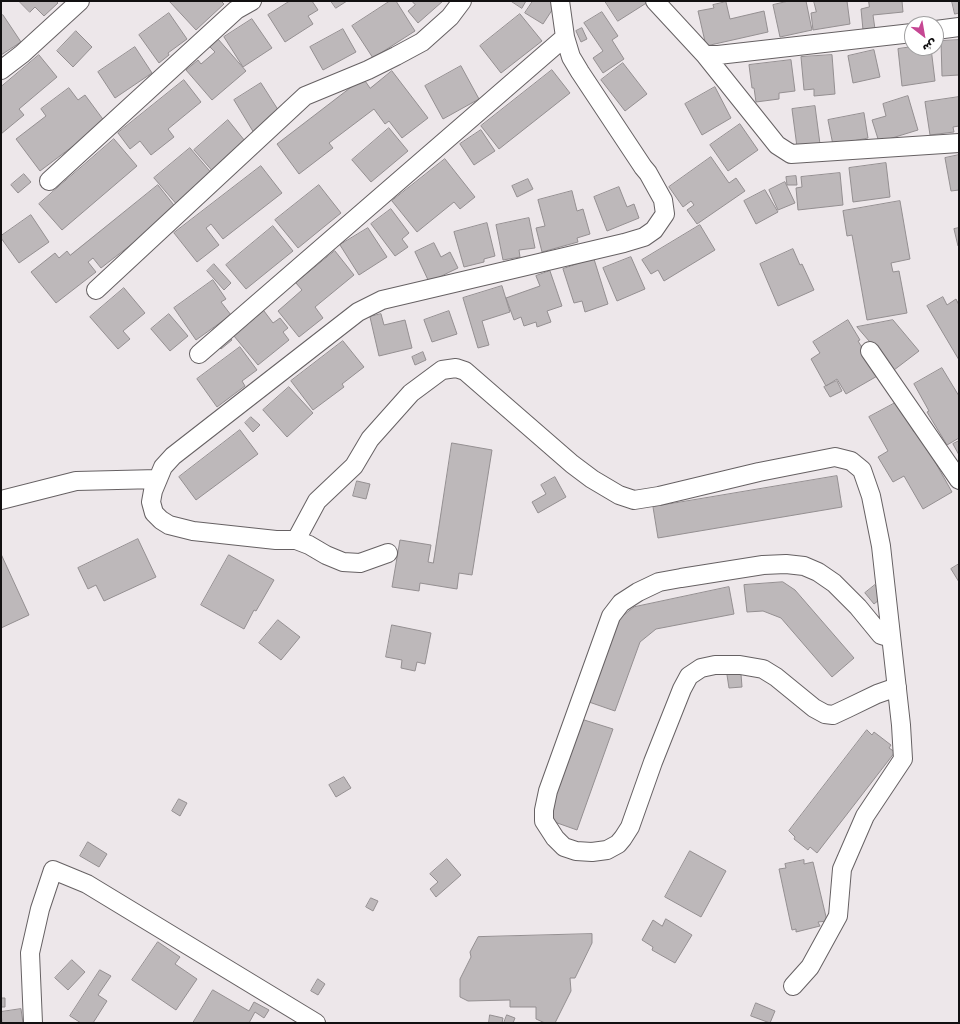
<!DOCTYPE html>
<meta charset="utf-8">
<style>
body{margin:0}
#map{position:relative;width:960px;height:1024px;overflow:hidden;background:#ede7ea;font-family:"DejaVu Sans","Noto Naskh Arabic",sans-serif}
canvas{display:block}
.frame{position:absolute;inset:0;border:2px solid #121011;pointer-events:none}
.north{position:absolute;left:904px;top:16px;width:40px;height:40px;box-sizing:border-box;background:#fff;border:1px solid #a09fa0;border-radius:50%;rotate:149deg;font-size:11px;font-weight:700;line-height:16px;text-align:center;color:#121011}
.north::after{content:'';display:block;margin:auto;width:14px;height:18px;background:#c64793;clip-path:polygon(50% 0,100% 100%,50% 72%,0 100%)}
</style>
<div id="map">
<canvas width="960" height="1024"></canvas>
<div class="frame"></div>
<div class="north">ش</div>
</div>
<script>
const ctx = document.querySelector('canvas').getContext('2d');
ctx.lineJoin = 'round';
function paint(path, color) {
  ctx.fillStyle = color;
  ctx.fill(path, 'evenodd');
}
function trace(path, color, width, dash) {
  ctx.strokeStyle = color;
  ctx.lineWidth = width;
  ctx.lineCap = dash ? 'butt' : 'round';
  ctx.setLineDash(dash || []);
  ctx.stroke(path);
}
const building = new Path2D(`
 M19 1H56L58 3 44 16 35 7 30 12Z
 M171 1H221L224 4 196 30 170 2Z
 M290 1H312L318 10 308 16 313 24 285 42 268 15Z
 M331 1H347L336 8Z
 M390 1H396L415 31 373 58 352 26Z
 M412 1H443L418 23 408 11 415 5Z
 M511 1H526L522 8Z
 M533 1H551L556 4 543 24 525 13Z
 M605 1H648V2L618 21Z
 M789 1H806L812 30 780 37 773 5Z
 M814 1H847L850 24 813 30 811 13 816 12Z
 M869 1H902L903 12 873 15 875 29 863 30 861 9 869 7Z
 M952 1H959V13L955 14Z
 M726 2 730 19 764 11 768 32 706 46 698 11 714 8 713 5Z
 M602 12 618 36 612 40 624 59 603 73 593 58 603 51 584 23Z
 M169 13 187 39 168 53 169 55 159 63 139 35Z
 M520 14 542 41 501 73 480 46Z
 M3 15 21 42 1 55V16Z
 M252 19 272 48 243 67 224 37Z
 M582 28 587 39 581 42 576 31Z
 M343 29 356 52 323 70 310 47Z
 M76 31 92 47 73 67 57 51Z
 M218 39 246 71 212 100 186 70 198 60 201 64 215 52 209 46Z
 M959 40V75L942 76 941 41Z
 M135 47 152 73 115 98 98 72Z
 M912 47V48H931L935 81 902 86 898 49Z
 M874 50 880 77 853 83 848 56Z
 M39 55 57 77 19 109 24 115 1 134V87Z
 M832 55 835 94 814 96V89L804 90 801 57Z
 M791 60 795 91 779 93V99L756 102 754 88H752L749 65Z
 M623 63 647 94 625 111 601 80Z
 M461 66 479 99 443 119 425 86Z
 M552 70 570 93 499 149 481 126Z
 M392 71 428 118 402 138 389 121 385 124 374 109 329 143 333 148 299 174 277 144 363 78 370 88Z
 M184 80 201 102 168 129 174 137 151 155 140 141 130 149 118 133Z
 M261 83 282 116 254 133 234 100Z
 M715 87 731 118 702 135 685 104Z
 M69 88 78 100 85 95 105 122 40 171 16 139 46 116 41 109Z
 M908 96 918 130 879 142 872 120 886 116 883 104Z
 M959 97V126L953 127 954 132 930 135 925 102Z
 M815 106 820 144 797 147 792 109Z
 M864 113 868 138 833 145 828 120Z
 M228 120 245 141 215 174 194 150Z
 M740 124 758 150 728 171 710 145Z
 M389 128 408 151 371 182 352 160Z
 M481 130 495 151 474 165 460 144Z
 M114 139 137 166 62 230 39 204Z
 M190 148 214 176 178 206 154 178Z
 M959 155V190L951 191 945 158Z
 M711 157 729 183 736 178 745 191 697 224 687 210 694 205 691 201 683 207 669 187Z
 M445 159 475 197 460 209 454 202 417 232 392 201Z
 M886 163 890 197 853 202 849 168Z
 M261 166 282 193 223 239 211 224 206 228 219 245 197 262 174 233Z
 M840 173 843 205 798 210 796 188 802 187 801 177Z
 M24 174 31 182 18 193 11 185Z
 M796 176 797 185H787L786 177Z
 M528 179 533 189 517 197 512 186Z
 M785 182 795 203 778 210 769 190Z
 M158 185 177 209 101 268 93 258 88 262 96 272 56 303 31 272 55 253 59 258 67 251 70 255Z
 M319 185 341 213 298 248 275 220Z
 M619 187 627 207 634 204 639 218 607 231 594 197Z
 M765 190 778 212 756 224 744 201Z
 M572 191 577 211 583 209 590 234 577 238 578 242 542 252 536 228 545 226 538 200Z
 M900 201 910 259 891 263 893 272 899 271 907 313 867 320 852 235 847 236 843 211Z
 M391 209 409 233 402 239 408 247 395 256 371 224Z
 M31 215 49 242 19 263 1 238V236Z
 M529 218 535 248 519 250 520 257 503 260 496 225Z
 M487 223 495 256 484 259V262L464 267 454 232Z
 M700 225 715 250 664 281 658 270 651 274 642 260Z
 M273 226 293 251 246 289 226 265Z
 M368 228 387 257 359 275 340 245Z
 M959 228V246H958L954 229Z
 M434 243 441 257 450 252 458 268 429 282 415 252Z
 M793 249 800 265 802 264 814 290 778 306 760 264Z
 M335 251 354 275 315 307 323 318 299 337 278 311 302 290 296 283Z
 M631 257 645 289 617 301 603 268Z
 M594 259 608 304 585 312 582 301 574 303 563 269Z
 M214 264 231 283 224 290 207 271Z
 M550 271 562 306 547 311 551 322 537 327 536 322 524 326 521 317 514 320 506 298 540 286 536 276Z
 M213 280 226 299 221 302 231 315 196 340 174 308Z
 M502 286 510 312 482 321 489 345 478 348 463 298Z
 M124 288 145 313 123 331 130 339 118 349 90 317Z
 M943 297 947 305 956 299 959 305V360L927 306Z
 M264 311 273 323 280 318 288 328 283 332 289 340 258 365 234 336Z
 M449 311 457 334 432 342 424 320Z
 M169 314 188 336 170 351 151 329Z
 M381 314 384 325 405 320 412 348 379 356 370 317Z
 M848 320 860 340 858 341 879 375 846 394 837 379 826 386 811 359 820 353 813 342Z
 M893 320 919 351 894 370 857 327Z
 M226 333 232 340 221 349 215 343Z
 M343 341 364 367 342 384 344 387 313 410 291 381Z
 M240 347 257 370 242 381 245 386 217 407 197 379Z
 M423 352 426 360 415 365 412 357Z
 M942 368 959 396V438L947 445 927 412 929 411 914 384Z
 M837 381 842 391 830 397 824 387Z
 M289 387 313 413 287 437 263 410Z
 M897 402 914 432 917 430 952 492 923 509 904 476 893 482 878 457 888 451 869 417Z
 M251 417 260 425 253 432 245 423Z
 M240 430 258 454 196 500 179 477Z
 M959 441V455L953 444Z
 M452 443 492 450 472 575 459 573 457 589 420 583 419 591 392 587 400 540 431 545 428 562 433 563Z
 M837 476 842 507 658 538 653 507Z
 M555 477 566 497 538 513 532 502 546 494 541 485Z
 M357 481 370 484 366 499 353 496Z
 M138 539 156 577 104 601 96 585 88 589 78 568Z
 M1 554 29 615 1 628Z
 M229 555 274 580 256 611 254 610 244 629 201 605Z
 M959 564V582L951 569Z
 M783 582 795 590 854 658 832 677 781 618 763 611 747 612 744 585Z
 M875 585 884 596 874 604 865 593Z
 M729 587 734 614 656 629 640 642 615 711 589 702 620 618 634 607Z
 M278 620 300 637 281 660 259 643Z
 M392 625 431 633 425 664 417 662 415 671 401 668 402 660 386 657Z
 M741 674 742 687 729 688 727 675Z
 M581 719 613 729 577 830 546 819Z
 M867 730 872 735 874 732 891 745 889 748 895 752 817 853 810 847 808 850 794 839 795 837 789 831Z
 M344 777 351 788 336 797 329 785Z
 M179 799 187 803 180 816 172 811Z
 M88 842 107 854 99 867 80 856Z
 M690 851 726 871 701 917 665 897Z
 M447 859 461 875 436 897 430 889 438 882 430 874Z
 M804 860V864L813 862 827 921 818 922 820 926 796 932V929L792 930 779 869 786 868 785 864Z
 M371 898 378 901 373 911 366 907Z
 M666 919 692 935 675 963 652 950 653 947 642 940 653 920 662 926Z
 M592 934V943L575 978H570L571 991 555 1023H545L536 1019V1007H510V1000L468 1001 460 997V979L471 957 470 952 478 937Z
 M158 942 180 957 175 964 197 979 176 1010 132 980Z
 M72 960 85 972 68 990 55 978Z
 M100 970 111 976 98 995 107 1001 93 1023H81L70 1016Z
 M318 979 325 984 318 995 311 991Z
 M213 990 249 1011 254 1002 269 1010 264 1018 255 1012 249 1023H193Z
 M1 998H5V1007H1Z
 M756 1003 775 1011 770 1023 751 1016Z
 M21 1009 23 1023H2L1 1012Z
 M490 1015 503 1018 502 1023H489Z
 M507 1015 515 1018 513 1023H504Z`);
const minor = new Path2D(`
 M655 1 705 55 777 145 791 154 959 143
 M936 30 959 27
 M705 55H718L912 33
 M1 70 22 54 80 1
 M49 181 236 10 252 1
 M96 290 305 96 368 70 396 56 422 42 450 17 462 1
 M870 351 959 480
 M199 354 565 37
 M1 500 76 481 158 479
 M296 540 317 501 354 466 370 439 411 393 442 370 456 368 465 371 572 464 592 479 619 495 634 500 659 496 759 472 835 457 851 461 862 470 871 496 881 546 901 725 903 759 865 816 842 869 838 916 810 967 793 986
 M388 553 360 563 343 562 326 555 309 545 296 540H276L193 531 169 525 161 520 154 513 151 502 153 491 163 467 173 456 358 312 382 300 624 243 644 237 654 230 665 214 663 200 648 173 643 167 580 72 571 57 565 37 560 1
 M891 638 881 635 858 607 834 583 818 572 804 566 786 564 763 565 681 578 659 582 638 592 621 603 611 616 548 791 544 810V821L555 838 564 847 576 851 592 852 607 850 618 844 623 838 630 827 653 762 682 689 689 676 701 668 715 665H740L763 669 776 677 814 708 825 714 833 715 848 708 877 694 897 687
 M33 1023 30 953 40 909 53 870 87 884 316 1023`);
paint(building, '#bdb8ba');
trace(building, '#948f91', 1);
trace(minor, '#666163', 20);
trace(minor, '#fff', 18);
</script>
